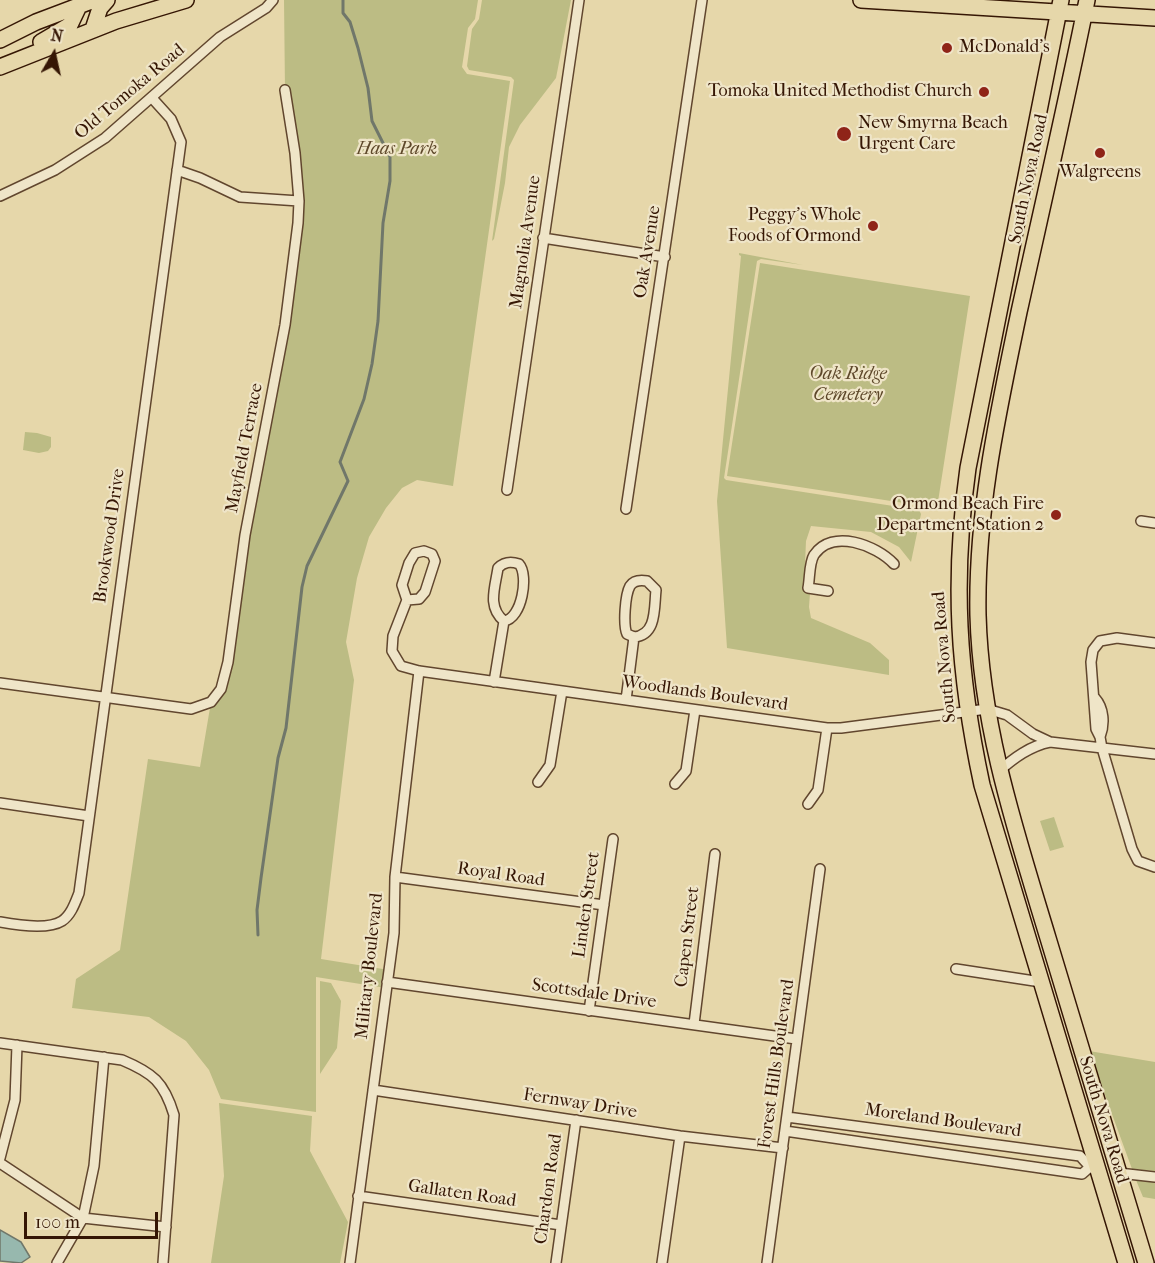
<!DOCTYPE html>
<style>
body{margin:0}
#map{position:relative;width:1155px;height:1263px;overflow:hidden;background:#e6d7aa;font-family:"IM FELL French Canon",serif}
canvas{display:block}
.north{position:absolute;left:24px;top:24px;width:60px;height:60px;-webkit-text-stroke:4px #efe5c8;paint-order:stroke;rotate:9deg;font-size:16px;font-weight:700;line-height:24px;text-align:center;color:#351604}
.north::after{content:'';display:block;margin:auto;width:21px;height:27px;background:#351604;clip-path:polygon(50% 0,100% 100%,50% 72%,0 100%)}
.scale{position:absolute;left:24px;top:1212px;width:134px;height:27px;box-sizing:border-box;border:3px solid #351604;border-top:0;padding-left:8px;font-size:18px;line-height:21px;white-space:nowrap;color:#351604;-webkit-text-stroke:4px #efe5c8;paint-order:stroke}
</style>
<div id="map">
<canvas width="1155" height="1263"></canvas>
<div class="north">N</div>
<div class="scale">100 m</div>
</div>
<script>
const ctx = document.querySelector('canvas').getContext('2d');
ctx.lineJoin = 'round';
function paint(path, color) {
  ctx.fillStyle = color;
  ctx.fill(path, 'evenodd');
}
function trace(path, color, width, dash) {
  ctx.strokeStyle = color;
  ctx.lineWidth = width;
  ctx.lineCap = dash ? 'butt' : 'round';
  ctx.setLineDash(dash || []);
  ctx.stroke(path);
}
function label(font, color, halo, rows, align = 'center') {
  ctx.font = font + ' "IM FELL French Canon",serif';
  ctx.lineWidth = 4.5;
  ctx.setLineDash([]);
  ctx.textBaseline = 'middle';
  ctx.strokeStyle = halo;
  ctx.fillStyle = color;
  for (const [text, x, y, turn = 0] of rows) {
    ctx.save();
    ctx.translate(x, y);
    ctx.rotate((+turn || 0) * Math.PI / 180);
    ctx.textAlign = isNaN(turn) ? turn : align;
    if (halo) ctx.strokeText(text, 0, 0);
    ctx.fillText(text, 0, 0);
    ctx.restore();
  }
}
const green = new Path2D(`
 M284 0H478L475 19 468 28 462 67 467 74 510 81 453 486 417 480 402 488 386 508 369 537 357 578 346 642 354 680 321 959 389 970 386 988 316 977V1112L221 1099 209 1070 186 1041 149 1017 72 1008 76 979 120 950 148 759 200 767 211 702 221 689 298 223 285 90Z
 M482 0H571L556 78 520 125 509 147 505 183 494 239 492 241 514 80 511 77 469 70 467 66 472 29 479 19Z
 M739 253 803 265 761 259 757 261 724 478 726 480 919 510 921 514 911 562 899 547 871 532 811 526 806 541 804 587 807 593H810L809 607 811 618 870 643 889 660V675L727 648 717 501 741 256 739 255Z
 M760 263 970 296 937 508 727 476Z
 M25 432 37 433 51 437V447L48 451 39 453 23 450Z
 M1054 817 1064 847 1050 851 1040 821Z
 M320 981 331 983 341 1001 337 1048 320 1074Z
 M1089 1051 1155 1062V1171L1132 1169Z
 M219 1103 312 1116 310 1151 348 1222 340 1263H211L224 1176Z
 M1136 1180 1155 1182V1199L1143 1197Z`);
const water = new Path2D(`
 M0 1230 21 1242 30 1257 21 1263 0 1261Z`);
const stream = new Path2D(`
 M258 935 257 910 261 878 278 758 286 728 302 587 307 566 348 481 340 462 364 399 372 364 378 321 383 223 390 181V157L372 121 368 88 358 48 350 22 343 13V0`);
const street = new Path2D(`
 M177 170 200 178 240 197 299 201
 M0 196 55 170 105 138 220 37 266 8 273 0
 M543 238 665 257
 M507 490 579 0
 M626 509 702 0
 M1141 521 1155 523
 M828 591 808 588C810 578 809 563 814 555 832 528 876 545 894 564
 M407 600 402 585 409 563 415 553 424 551 432 554 435 561 425 592 419 599 407 600 393 636 392 651 401 666 419 671 827 728H841L987 709 1007 715 1033 734 1050 742 1155 754
 M1155 643 1117 638 1100 641 1093 650 1091 662 1096 729 1100 737 1102 748 1132 849 1138 861 1155 867
 M494 682 504 621C522 619 529 575 519 564 510 561 504 562 498 568 495 588 487 607 504 621
 M0 683 191 709 211 702 221 689 228 662 245 535 285 325 298 223 299 201 295 153 285 90
 M1095 698C1104 708 1105 724 1100 737
 M626 700 634 637C657 635 654 608 656 590L647 581C641 580 634 580 630 586 625 595 623 625 627 634L634 637
 M999 771C1014 758 1030 746 1050 742
 M538 782 550 765 562 691
 M675 784 686 771 695 710
 M0 803 89 816
 M808 804 818 790 827 728
 M395 877 604 905
 M0 922C16 925 48 930 62 921 71 915 75 903 79 893L181 142 171 119 152 98
 M956 969 1041 982
 M387 982 796 1039
 M589 1011 613 839
 M694 1024 715 854
 M0 1043 122 1060C153 1073 164 1082 174 1115L163 1263
 M373 1090 680 1136 783 1148
 M787 1117 1080 1156 1090 1167 1097 1169
 M785 1131 1082 1174 1090 1167
 M0 1158 15 1100 17 1045
 M0 1163 83 1218 166 1227
 M1119 1173 1155 1177
 M358 1196 561 1225
 M57 1263 83 1218 94 1166 104 1057
 M350 1263 394 933 395 877 419 671
 M556 1263 576 1120
 M662 1263 680 1136
 M767 1263 820 869`);
const primary = new Path2D(`
 M861 0 1155 18
 M1061 0 968 468C952 581 958 673 982 785L1126 1263
 M1087 0C1066 104 1042 208 1019 312 998 413 976 512 978 615 981 727 1016 832 1048 938 1081 1047 1114 1155 1146 1263
 M93 29 100 8 107 0
 M0 40 36 22 94 0
 M41 42 70 25 79 6
 M0 67 116 21 186 0`);
const markers = [
 [947,48,6,"#8f2418"],
 [984,92,6,"#8f2418"],
 [844,134,8,"#8f2418"],
 [1100,153,6,"#8f2418"],
 [873,226,6,"#8f2418"],
 [1056,515,6,"#8f2418"]
];
const poiNames = [
 ["McDonald's",959,48,"left"],
 ["Tomoka United Methodist Church",972,92],
 ["New Smyrna Beach",858,124,"left"],
 ["Urgent Care",858,145,"left"],
 ["Walgreens",1100,173,"center"],
 ["Peggy's Whole",861,216],
 ["Foods of Ormond",861,237],
 ["Ormond Beach Fire",1044,505],
 ["Department Station 2",1044,526]
];
const streetNames = [
 ["Old Tomoka Road",130,92,-40],
 ["South Nova Road",1029,179,-78],
 ["Magnolia Avenue",526,242,-82],
 ["Oak Avenue",648,252,-81],
 ["Mayfield Terrace",245,448,-79],
 ["Brookwood Drive",110,536,-82],
 ["South Nova Road",945,657,-95],
 ["Woodlands Boulevard",705,694,8],
 ["Royal Road",501,875,8],
 ["Linden Street",587,905,-82],
 ["Capen Street",688,937,-83],
 ["Military Boulevard",370,966,-84],
 ["Scottsdale Drive",594,994,8],
 ["Forest Hills Boulevard",777,1064,-82],
 ["Fernway Drive",580,1104,9],
 ["South Nova Road",1103,1120,73],
 ["Moreland Boulevard",943,1121,8],
 ["Chardon Road",549,1189,-82],
 ["Gallaten Road",462,1194,8]
];
const parkNames = [
 ["Haas Park",397,150],
 ["Oak Ridge",848,375],
 ["Cemetery",848,396]
];
paint(green, '#bcbc84');
paint(water, '#97b8ae');
trace(water, '#70776a', 1.5);
trace(stream, '#70776a', 3);
trace(street, '#61462e', 12);
trace(primary, '#351604', 18);
trace(street, '#efe5c8', 9);
trace(primary, '#e6d7aa', 15);
for (const [x, y, r, color] of markers) {
  const dot = new Path2D();
  dot.arc(x, y, r, 0, 2 * Math.PI);
  ctx.fillStyle = color;
  ctx.fill(dot);
  trace(dot, '#efe5c8', 2);
}
label('18px', '#351604', '#efe5c8', poiNames, 'right');
label('18px', '#351604', '#efe5c8', streetNames);
label('italic 18px', '#5e482a', '#efe5c8', parkNames);
</script>
